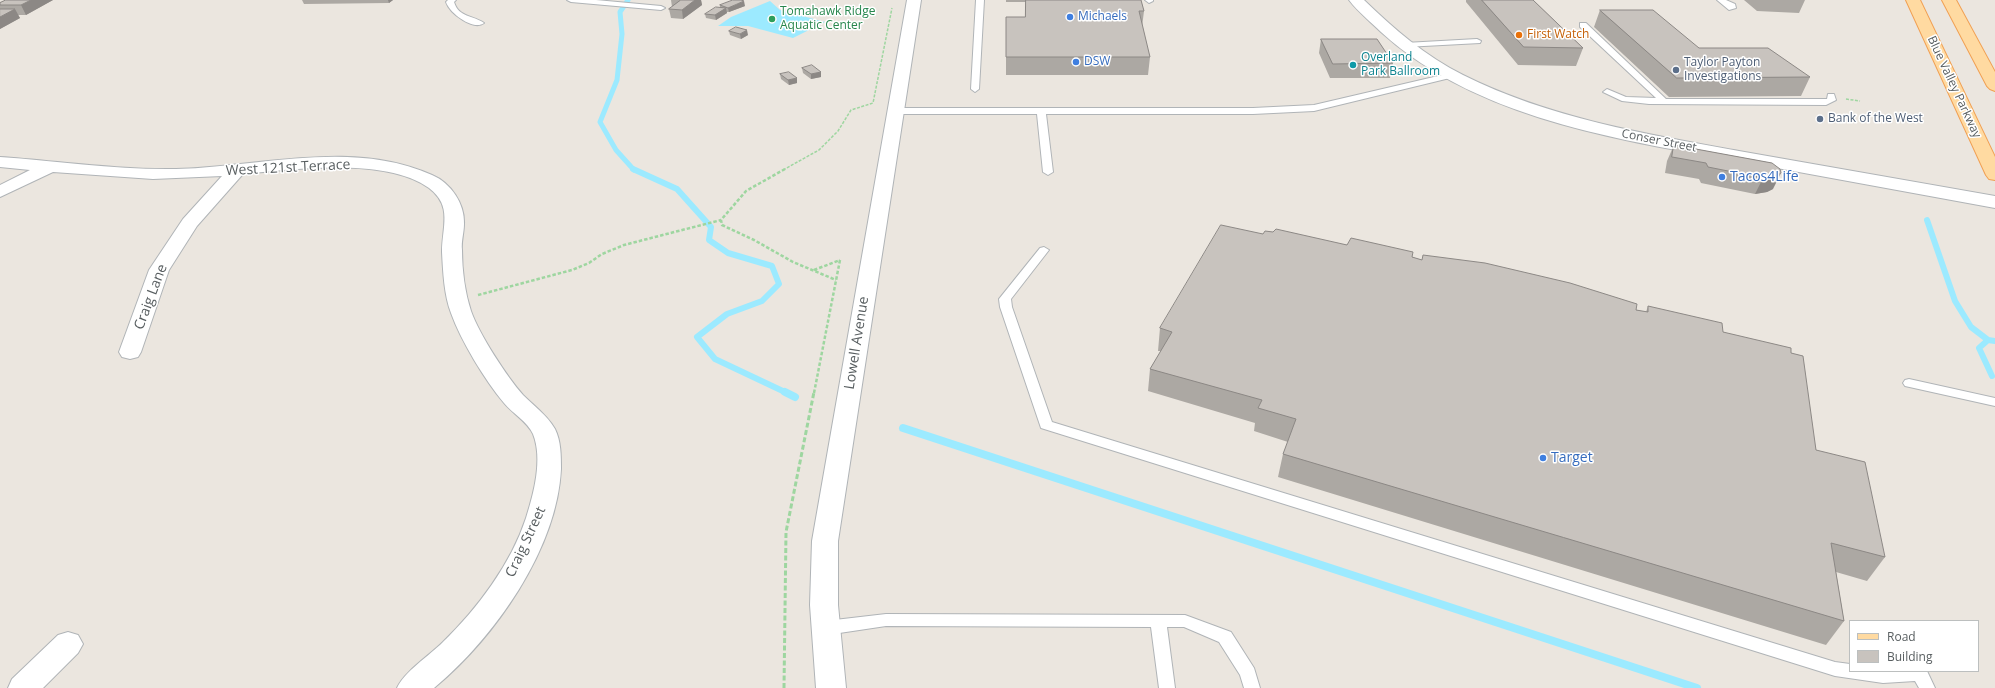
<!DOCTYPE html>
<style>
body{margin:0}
#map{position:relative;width:1995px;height:688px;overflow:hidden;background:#ebe6df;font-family:"Open Sans",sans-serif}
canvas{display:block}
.legend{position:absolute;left:1849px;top:620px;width:130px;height:52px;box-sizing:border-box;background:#fff;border:1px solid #bcbfbf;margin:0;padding:5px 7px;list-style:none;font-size:12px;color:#585e60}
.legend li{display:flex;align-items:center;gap:8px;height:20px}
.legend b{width:20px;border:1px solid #bcbfbf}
</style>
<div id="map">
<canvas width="1995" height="688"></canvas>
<ul class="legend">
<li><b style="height:5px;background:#ffdaa1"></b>Road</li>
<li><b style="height:11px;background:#c8c3be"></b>Building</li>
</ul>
</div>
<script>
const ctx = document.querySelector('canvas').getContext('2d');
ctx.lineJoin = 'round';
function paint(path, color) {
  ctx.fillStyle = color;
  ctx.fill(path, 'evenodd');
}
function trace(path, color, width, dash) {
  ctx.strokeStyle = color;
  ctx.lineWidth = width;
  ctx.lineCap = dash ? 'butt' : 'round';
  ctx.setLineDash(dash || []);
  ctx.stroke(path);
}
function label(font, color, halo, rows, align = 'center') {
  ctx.font = font + ' "Open Sans",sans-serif';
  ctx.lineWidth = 3;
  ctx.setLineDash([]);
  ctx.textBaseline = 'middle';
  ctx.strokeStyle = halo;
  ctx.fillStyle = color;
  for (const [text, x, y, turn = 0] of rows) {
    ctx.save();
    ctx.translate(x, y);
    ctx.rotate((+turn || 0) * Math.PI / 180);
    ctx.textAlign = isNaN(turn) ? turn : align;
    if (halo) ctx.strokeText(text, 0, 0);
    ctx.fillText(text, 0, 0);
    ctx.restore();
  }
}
const water = new Path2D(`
 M770 1 780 10 825 22 793 38 748 26H718L731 17Z`);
const streamFar2 = new Path2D(`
 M628 0 620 12 622 34 617 80 600 122 616 150 634 170`);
const streamFar1 = new Path2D(`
 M633 169 677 189 711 227 709 240 728 253 772 266 779 284 762 301 727 314 697 337 715 359 787 393
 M1927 220 1955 301 1971 327 1988 340
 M1992 376 1979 348 1988 340 1995 341`);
const stream = new Path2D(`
 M785 392 795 397
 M903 428 1697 688`);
const pathFar2 = new Path2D(`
 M1846 99 1860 101
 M783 170 819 150 838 131 851 110 873 103 892 8`);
const pathFar1 = new Path2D(`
 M785 169 746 191 721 220 722 225 754 240 793 262 836 280
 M814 270 840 260
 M478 295 572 270 589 263 602 254 624 245 721 220
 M814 393 840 260`);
const path = new Path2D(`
 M784 688 786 532 814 392`);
const service = new Path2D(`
 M448 0H456L454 2C459 18 473 15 484 23 474 31 450 14 446 2Z
 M567 0H596L661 6 665 8 661 10 571 2Z
 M976 0H984L979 89 975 92 971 89Z
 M1145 0H1153V1L1149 3Z
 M1717 0H1726L1735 4 1736 8 1729 10Z
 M1580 23H1586L1666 99H1827L1828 94H1834L1836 100 1826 105 1649 104 1622 101 1603 92 1607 89 1626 97 1656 98 1580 27Z
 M1477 39 1481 41 1480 43 1405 47 1401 45 1405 43Z
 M1451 73 1455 75 1454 77 1314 111 1253 114H1046L1053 172 1048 175 1043 172 1037 114H896L892 111 896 108H1253L1314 105Z
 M1044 247 1049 250 1011 299 1012 307 1052 422 1835 662 1850 664V671H1927L1935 688H1919L1915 681 1883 683 1835 676 1041 428 1000 307 999 299 1040 248Z
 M1909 379 1995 398V406L1905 386 1903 383 1905 380Z
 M886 614 1185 615 1231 632 1254 668 1260 688H1244L1240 675 1219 642 1184 627H1167L1175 688H1159L1151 627 886 626 826 635 820 633 818 628 820 623 826 621Z`);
const minor = new Path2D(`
 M0 157C58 161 117 170 176 169 260 167 351 139 432 175 451 183 465 204 464 224 464 233 461 241 462 250 462 270 465 293 471 311 479 334 507 377 523 395 534 406 547 415 555 429 561 441 561 456 561 469 557 550 494 638 434 688H397C404 672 429 656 443 642 477 609 511 564 526 518 534 493 543 459 533 434 528 422 512 413 504 403 485 380 461 341 451 313 444 295 443 271 442 252 442 227 453 206 429 188 386 157 293 169 243 174L197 226 169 270 141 352 138 357 130 359 122 357 119 352 149 270 183 219 222 176 153 179 53 172 0 197V185L30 170 0 167Z
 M68 632 78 635 83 644 78 653 43 688H8L12 679 58 635Z`);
const tertiary = new Path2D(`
 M907 0H921L838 541V605L846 688H816L810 605 812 541Z
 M1349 0H1364C1394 29 1425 56 1463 75 1549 118 1645 134 1739 151 1824 166 1910 181 1995 196V208C1919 194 1842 180 1766 166 1636 142 1482 124 1381 32 1371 22 1358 12 1349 0Z`);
const primary = new Path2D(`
 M1906 0H1920L1995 157V180L1989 179 1986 175Z
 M1942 0H1956L1995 72V91L1990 89 1987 86Z`);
const wall = new Path2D(`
 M6 0H53L26 15H18L20 18 0 29V3Z
 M302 0H393L389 3 304 4Z
 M671 0H701L702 5 683 19 671 18 669 9 672 7Z
 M1006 0H1141L1144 11 1142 27 1150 57 1148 75H1006V17H1025L1026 2H1006Z
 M1466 0H1533L1583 48 1576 66 1518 65 1466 2Z
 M1744 0H1805L1799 13 1757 11Z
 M720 5 745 6 729 12H727V13L716 20 706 18 705 14 720 7Z
 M1600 10 1699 48 1810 77 1801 96 1669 97 1594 27Z
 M729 31 748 35 741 39 730 35Z
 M1321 39 1393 63 1390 78H1330L1319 53Z
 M802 68 821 72V77L811 79 803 73Z
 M780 74 797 78V83L789 85 781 79Z
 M1674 145 1772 163 1773 189 1767 192 1755 194 1701 183 1699 179 1665 173 1667 161Z
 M1263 234 1347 245 1412 257 1422 260 1646 312 1648 306 1723 332 1791 353 1816 450 1885 557 1867 581 1836 572 1844 621 1826 645 1278 477 1283 454 1288 442 1254 431 1255 423 1148 391 1150 369 1161 351H1158L1160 328Z`);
const shadedWall = new Path2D(`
 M31 0H53L26 15 21 5Z
 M388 0H393L389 3Z
 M695 0H701L702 5 683 19 682 10Z
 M744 1 745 6 729 12 728 8Z
 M726 8 727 13 716 20 715 15Z
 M15 9 20 18 0 29V17Z
 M747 30 748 35 741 39 740 34Z
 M821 72V77L811 79V74Z
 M797 78V83L789 85 788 80Z
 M1781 173 1773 189 1767 192 1755 194 1763 178Z`);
const building = new Path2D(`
 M6 0H31L21 5H0V3Z
 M681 0H695L682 10 669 9Z
 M733 0H741L744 1 728 8 720 5Z
 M1026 0H1141L1144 11H1139L1150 57H1006V17H1025Z
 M1482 0H1533L1583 48 1524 47Z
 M716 7 726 8 715 15 705 14Z
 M0 9H15L0 17Z
 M1600 10H1653L1699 48H1768L1810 77 1677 78Z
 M736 27 747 30 740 34 729 31Z
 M1321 39H1377L1393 63 1333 64Z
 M812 65 821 72 811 74 802 68Z
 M789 72 797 78 788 80 780 74Z
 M1674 145 1772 163 1780 169 1781 173 1775 176 1763 178 1708 167 1706 163 1672 157Z
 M1221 225 1263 234 1265 231 1273 232 1276 229 1347 245 1351 238 1413 252 1412 257 1422 260 1423 255 1485 263 1570 283 1637 304 1636 310 1648 312V306L1722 323 1723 332 1791 348V353L1803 356 1816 450 1865 462 1885 557 1831 543 1844 621 1283 454 1296 419 1258 408 1262 400 1150 369 1172 332 1160 328Z`);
const markers = [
 [1070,17,4,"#3f7fe0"],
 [772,19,4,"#2e9e5b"],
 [1519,35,4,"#e8710a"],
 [1076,62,4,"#3f7fe0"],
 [1353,65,4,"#0f9aa8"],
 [1676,70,4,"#5c6f8a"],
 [1820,119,4,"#5c6f8a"],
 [1722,177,4,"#3f7fe0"],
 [1543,458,4,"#3f7fe0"]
];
const farLeisurenames = [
 ["Tomahawk Ridge",780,12],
 ["Aquatic Center",780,26]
];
const farShopnames = [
 ["Michaels",1078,17],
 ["DSW",1084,62]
];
const farFoodnames = [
 ["First Watch",1527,35]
];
const farCulturenames = [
 ["Overland",1361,58],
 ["Park Ballroom",1361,72]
];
const farServicenames = [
 ["Taylor Payton",1684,63],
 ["Investigations",1684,77],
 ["Bank of the West",1828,119]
];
const farStreetnames = [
 ["Blue Valley Parkway",1954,87,65],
 ["Conser Street",1659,141,11]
];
const streetNames = [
 ["West 121st Terrace",288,168,-3],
 ["Craig Lane",151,297,-69],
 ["Lowell Avenue",857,343,-81],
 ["Craig Street",526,542,-65]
];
const shopNames = [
 ["Tacos4Life",1730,177],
 ["Target",1551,458]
];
paint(water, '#9ceaff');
trace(streamFar2, '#9ceaff', 5);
trace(streamFar1, '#9ceaff', 6);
trace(stream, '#9ceaff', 8);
trace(service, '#b0b4b7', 2);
trace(minor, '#b0b4b7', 2);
trace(tertiary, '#b0b4b7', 2);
trace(primary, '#f1a053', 2);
trace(pathFar2, '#9ed6a0', 1.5, [3, 1.5]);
trace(pathFar1, '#9ed6a0', 2.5, [3.5, 2]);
trace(path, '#9ed6a0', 3, [5, 2.5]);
paint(service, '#fff');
paint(minor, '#fff');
paint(tertiary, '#fff');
paint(primary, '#ffdaa1');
paint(wall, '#aca8a3');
paint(shadedWall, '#8c8885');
paint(building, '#c8c3be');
trace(building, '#8c8885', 1);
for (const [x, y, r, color] of markers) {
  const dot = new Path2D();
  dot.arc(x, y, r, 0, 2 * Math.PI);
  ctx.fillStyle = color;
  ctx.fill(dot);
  trace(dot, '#fff', 1.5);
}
label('12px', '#27864d', '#fff', farLeisurenames, 'left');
label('12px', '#366cbe', '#fff', farShopnames, 'left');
label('12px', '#c56008', '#fff', farFoodnames, 'left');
label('12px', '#0d838f', '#fff', farCulturenames, 'left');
label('12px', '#4e5e75', '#fff', farServicenames, 'left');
label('12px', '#585e60', '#fff', farStreetnames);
label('14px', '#585e60', '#fff', streetNames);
label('14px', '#366cbe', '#fff', shopNames, 'left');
</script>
